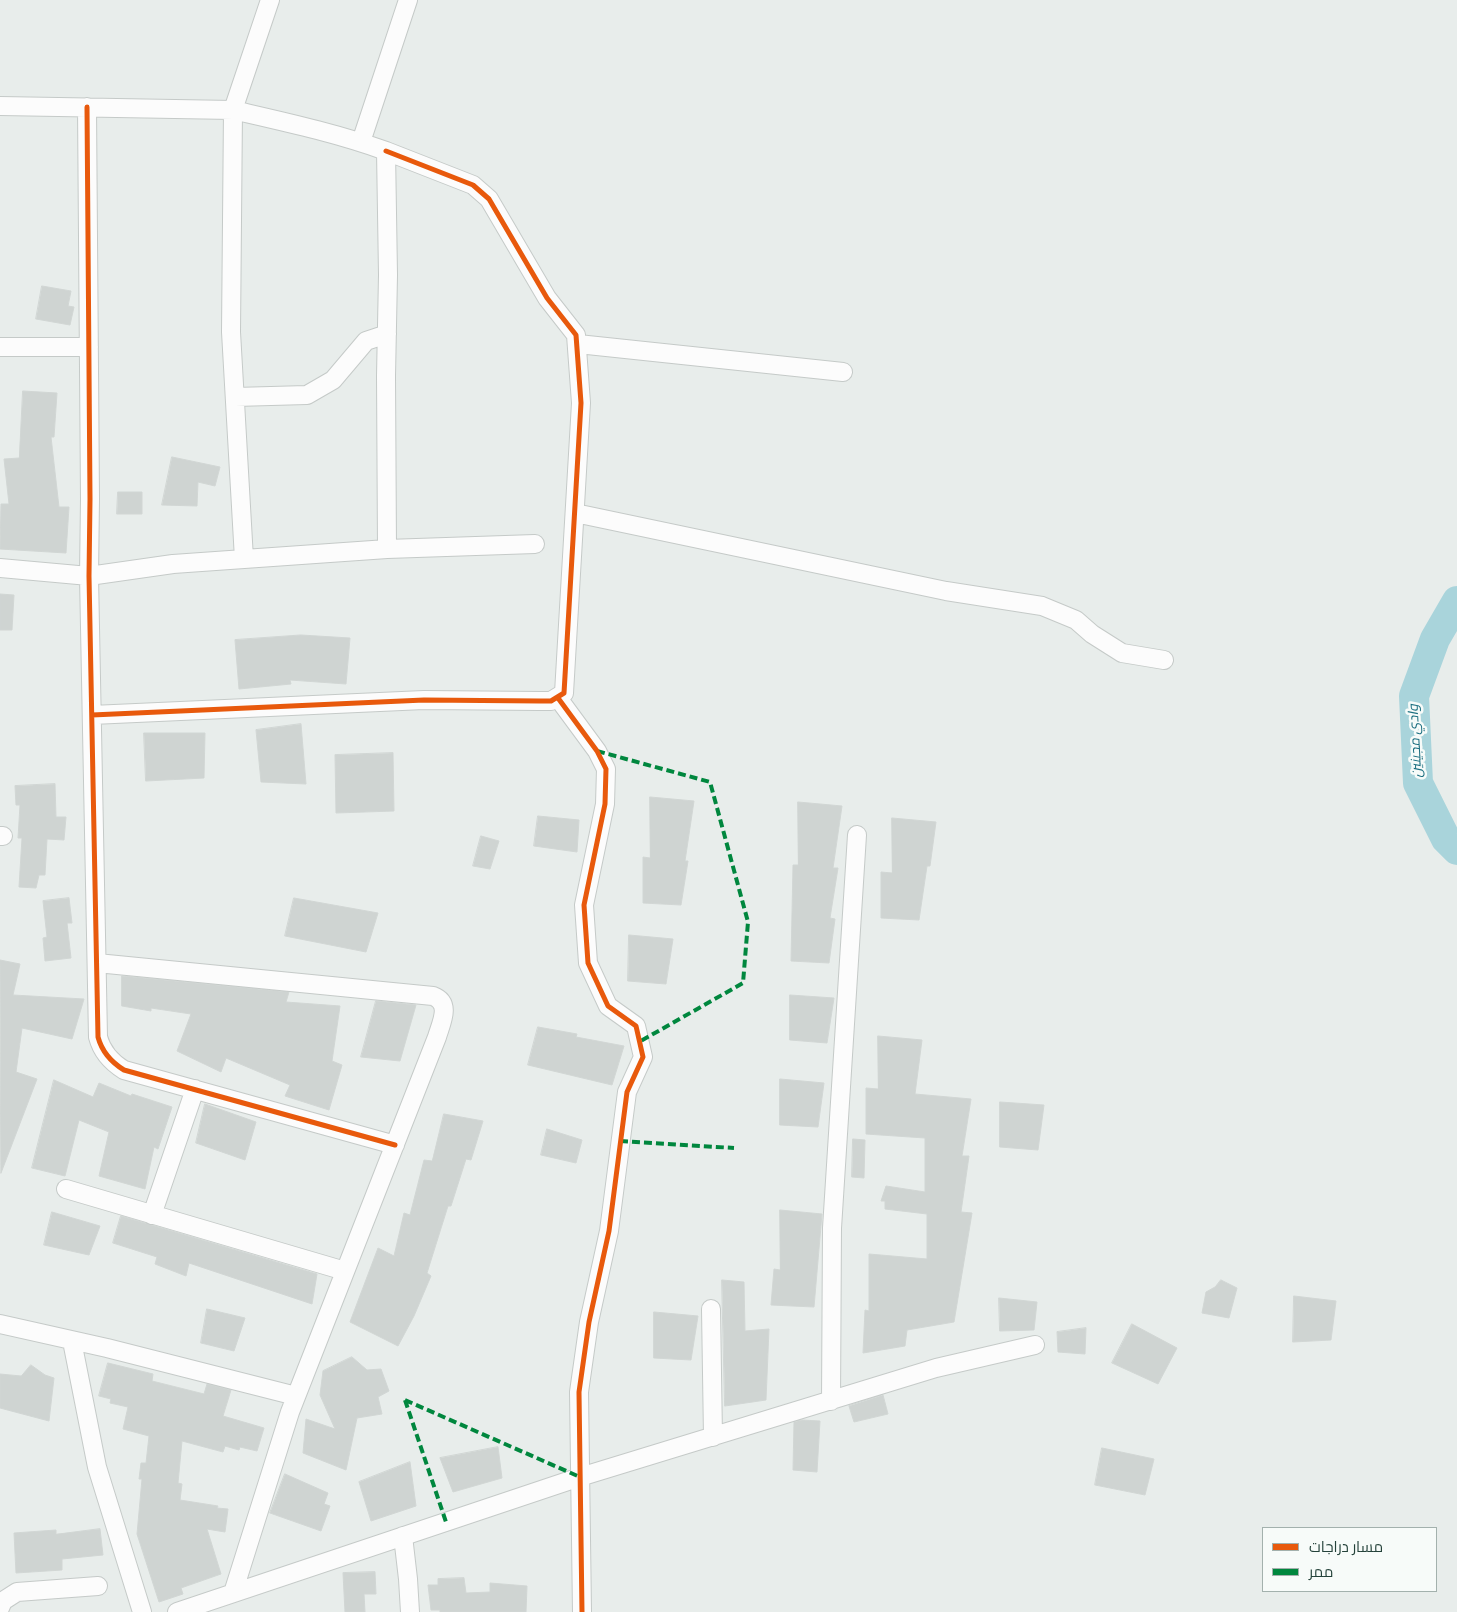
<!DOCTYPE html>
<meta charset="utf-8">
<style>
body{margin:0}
#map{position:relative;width:1457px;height:1612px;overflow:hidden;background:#e8edeb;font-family:"Titillium Web",Cairo,sans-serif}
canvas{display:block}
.legend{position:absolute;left:1262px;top:1527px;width:175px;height:65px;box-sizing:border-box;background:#f7fbf9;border:1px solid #a3b1ad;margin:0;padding:6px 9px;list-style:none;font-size:15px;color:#24423a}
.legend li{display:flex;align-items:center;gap:10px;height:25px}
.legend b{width:25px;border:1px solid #a3b1ad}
</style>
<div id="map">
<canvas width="1457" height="1612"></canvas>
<ul class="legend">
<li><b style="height:6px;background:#e8590c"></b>مسار دراجات</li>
<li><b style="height:6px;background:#00873e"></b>ممر</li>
</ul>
</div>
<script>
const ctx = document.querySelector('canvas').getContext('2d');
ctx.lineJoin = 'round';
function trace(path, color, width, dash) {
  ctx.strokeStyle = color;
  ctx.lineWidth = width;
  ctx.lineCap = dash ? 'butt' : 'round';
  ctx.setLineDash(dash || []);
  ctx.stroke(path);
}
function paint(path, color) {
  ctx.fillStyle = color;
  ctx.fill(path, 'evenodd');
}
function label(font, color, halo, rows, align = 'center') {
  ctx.font = font + ' "Titillium Web",Cairo,sans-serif';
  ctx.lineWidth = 5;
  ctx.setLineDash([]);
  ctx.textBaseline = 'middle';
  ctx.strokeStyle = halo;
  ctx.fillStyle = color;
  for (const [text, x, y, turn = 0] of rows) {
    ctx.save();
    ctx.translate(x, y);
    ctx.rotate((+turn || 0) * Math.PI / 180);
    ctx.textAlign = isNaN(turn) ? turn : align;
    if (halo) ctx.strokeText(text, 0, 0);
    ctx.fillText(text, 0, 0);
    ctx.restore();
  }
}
const river = new Path2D(`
 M1457 601 1435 639 1414 696 1418 783 1446 839 1457 850`);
const building = new Path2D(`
 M42 286 71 291 68 306 74 307 70 325 36 319Z
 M23 391 57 393 54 437H51L59 507H69L66 553 0 549 1 504H9L4 459 19 458Z
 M172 457 220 467 215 486 198 482 197 506 162 505Z
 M118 492H142V514H117Z
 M0 594 14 595 12 630H0Z
 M301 635 350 638 346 684 290 680 291 684 239 689 235 640Z
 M301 724 306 784 261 782 256 730Z
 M144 733H205L204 778 146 781Z
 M393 753 394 811 336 813 335 755Z
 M55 784 56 817H66L64 840 47 839 45 875H39L36 888 19 887 22 838H18L20 805H16L15 786Z
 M650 797 694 801 685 861H688L681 905 643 903V857L650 858Z
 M798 802 842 806 833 868H838L830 918 835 919 829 963 791 961 793 865H798Z
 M538 816 579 820 577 852 534 846Z
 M892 818 936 822 930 866H927L919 920 881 918V872L892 873Z
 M481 836 499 841 490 869 473 866Z
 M69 898 72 923H67L71 958 45 961 43 938 47 937 43 901Z
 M294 898 378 913 366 952 285 936Z
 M629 935 673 939 666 984 628 981Z
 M0 960 20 964 13 995 84 999 72 1039 22 1028 16 1072 37 1079 1 1173Z
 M122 976 289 992 286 1002 340 1006 332 1061 342 1065 329 1110 285 1096 290 1085 226 1058 221 1072 177 1051 191 1014 151 1008V1011L122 1006Z
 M790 995 834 998 827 1043 790 1040Z
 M376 1001 416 1005 400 1061 361 1057Z
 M538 1027 577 1034 576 1037 624 1046 612 1085 528 1065Z
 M878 1036 922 1040 915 1094 971 1099 962 1156H969L961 1212 972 1213 954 1322 907 1330 905 1346 863 1353 865 1310 869 1311V1254L927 1259V1214L885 1209V1201H881L886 1186 925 1192V1138L866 1134V1088L878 1089Z
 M780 1079 824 1083 818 1127 780 1125Z
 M54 1080 93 1097 99 1083 131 1096 132 1094 172 1107 158 1149 154 1147 145 1189 99 1176 109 1132 79 1120 65 1176 32 1168Z
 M1000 1102 1044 1105 1038 1150 1000 1147Z
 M205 1104 256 1122 245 1160 196 1143Z
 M444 1114 483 1121 471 1160 466 1159 451 1206H448L427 1273 431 1276 414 1316 398 1346 350 1322 378 1248 394 1256 404 1213 410 1215 424 1160 432 1161Z
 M547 1129 582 1140 576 1163 541 1155Z
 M853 1139 865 1140 864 1178 852 1177Z
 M780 1210 822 1214 814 1307 771 1305 774 1269 780 1270Z
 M52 1212 100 1226 89 1255 44 1245Z
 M121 1216 317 1274 312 1304 189 1263 186 1276 155 1264 157 1257 113 1243Z
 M722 1280 744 1282 745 1331 769 1329 766 1400 725 1406Z
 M1221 1280 1237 1288 1229 1318 1202 1313 1206 1292 1215 1287Z
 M1294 1296 1336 1301 1331 1340 1293 1342Z
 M999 1298 1037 1302 1034 1330 1000 1331Z
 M207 1309 245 1318 234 1351 201 1343Z
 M654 1312 698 1316 691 1360 654 1358Z
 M1132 1324 1177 1348 1158 1384 1112 1363Z
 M1086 1328 1085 1354 1058 1352 1057 1332Z
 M352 1357 367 1370 381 1369 389 1391 378 1397 382 1414 357 1418 346 1470 303 1453 306 1419 335 1429 320 1395 323 1371Z
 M108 1363 153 1374 152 1381 204 1394 207 1384 231 1390 223 1416 264 1428 257 1451 240 1447 239 1450 225 1446 223 1452 182 1441 178 1483 182 1484 180 1500 218 1506 217 1508 228 1509 225 1532 207 1529 221 1574 181 1588 183 1594 159 1602 137 1534 142 1479H139L141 1463H146L149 1436 123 1429 128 1407 110 1403 111 1399 99 1396Z
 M31 1365 45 1375 54 1378 49 1421 0 1408V1374L21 1376Z
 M883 1395 888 1414 854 1422 849 1406Z
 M802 1420 820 1421 817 1472 793 1470 794 1422Z
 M498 1447 502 1478 453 1492 440 1458Z
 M1102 1448 1154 1459 1145 1495 1095 1485Z
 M410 1462 416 1506 371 1521 359 1482Z
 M285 1474 328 1493 324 1504 330 1506 321 1531 270 1513Z
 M100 1529 103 1555 62 1559V1570L16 1573 14 1533 56 1530V1534Z
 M375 1572 376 1594H364L365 1612H345L343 1573Z
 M464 1578 466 1593 490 1592V1583L527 1586 526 1612H440V1610H431L428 1585H438V1579Z`);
const minor = new Path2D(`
 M0 106 233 110 270 0
 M87 107 90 499 89 576 98 1037C102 1052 111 1062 124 1070L395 1145
 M361 142 408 0
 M578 344 843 372
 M0 347H89
 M235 397 307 395 333 380 366 341 387 334
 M575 513 946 591 1042 606 1076 620 1092 634 1122 653 1164 660
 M244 559 231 332 233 110C285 122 336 133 386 151L388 275 386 376 387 549
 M0 568 89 576 173 564 244 559 387 549 535 544
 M558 698 597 751 606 769 605 804 584 905 588 963 608 1006 636 1026 643 1057 627 1092 609 1231 589 1322 579 1392 582 1612
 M92 715 424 700 540 701H551L564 693 581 403 576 335 547 298 489 199 473 185 386 151
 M0 836H3
 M97 963 433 996C452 1003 441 1023 437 1037L290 1412 233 1593
 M66 1189 345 1271
 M152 1215 195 1089
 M711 1309 713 1437
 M0 1324 107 1348 296 1396
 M72 1341 97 1467 142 1612
 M831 1401 832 1228 857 835
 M403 1536 408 1579 410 1612
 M0 1608 3 1601 17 1592 98 1586
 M177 1612 580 1477 936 1368 1035 1345`);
const quiet = new Path2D(`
 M597 751 710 782 748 922 743 983 639 1042
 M620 1141 734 1148
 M405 1400 580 1477
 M405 1400 446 1522`);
const cycleway = new Path2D(`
 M87 107 90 499 89 576 98 1037C102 1052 111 1062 124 1070L395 1145
 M558 698 597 751 606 769 605 804 584 905 588 963 608 1006 636 1026 643 1057 627 1092 609 1231 589 1322 579 1392 582 1612
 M92 715 424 700 540 701H551L564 693 581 403 576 335 547 298 489 199 473 185 386 151`);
const waterNames = [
 ["وادي مجينين",1416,741,-93]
];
trace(river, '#a9d4db', 30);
paint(building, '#cfd4d2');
trace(building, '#d1d6d4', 1);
trace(minor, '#c5cac8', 20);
trace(minor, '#fcfcfc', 18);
trace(quiet, '#00873e', 4, [8, 4]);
trace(cycleway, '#e8590c', 5);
label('italic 14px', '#1c6f80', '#f7fbf9', waterNames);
</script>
